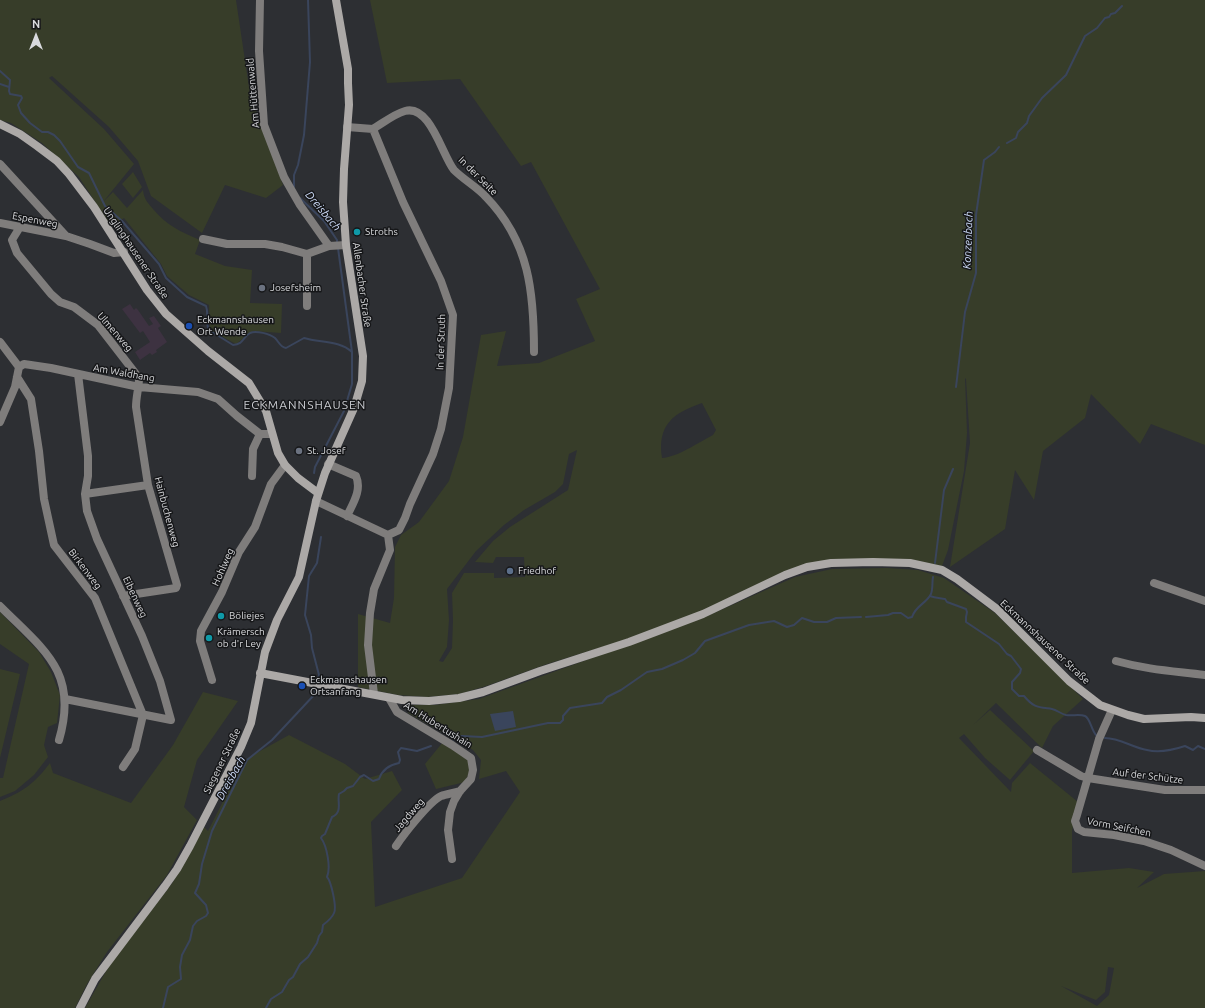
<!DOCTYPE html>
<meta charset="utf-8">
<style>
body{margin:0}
#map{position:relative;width:1205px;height:1008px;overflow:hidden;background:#2d2f33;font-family:Ubuntu,sans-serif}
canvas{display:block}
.north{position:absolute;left:16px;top:16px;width:40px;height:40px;-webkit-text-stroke:3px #161719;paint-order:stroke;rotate:0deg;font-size:11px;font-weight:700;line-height:16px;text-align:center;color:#d9dadd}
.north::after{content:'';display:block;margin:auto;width:14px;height:18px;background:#d9dadd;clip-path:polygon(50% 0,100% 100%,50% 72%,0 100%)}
</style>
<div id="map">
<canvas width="1205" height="1008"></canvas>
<div class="north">N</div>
</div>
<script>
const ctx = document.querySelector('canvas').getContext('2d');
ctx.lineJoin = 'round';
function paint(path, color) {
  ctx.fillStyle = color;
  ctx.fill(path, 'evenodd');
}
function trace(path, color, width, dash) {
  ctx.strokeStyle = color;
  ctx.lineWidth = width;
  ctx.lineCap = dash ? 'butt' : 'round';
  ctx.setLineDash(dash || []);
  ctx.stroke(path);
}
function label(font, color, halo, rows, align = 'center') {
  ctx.font = font + ' Ubuntu,sans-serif';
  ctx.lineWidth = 3;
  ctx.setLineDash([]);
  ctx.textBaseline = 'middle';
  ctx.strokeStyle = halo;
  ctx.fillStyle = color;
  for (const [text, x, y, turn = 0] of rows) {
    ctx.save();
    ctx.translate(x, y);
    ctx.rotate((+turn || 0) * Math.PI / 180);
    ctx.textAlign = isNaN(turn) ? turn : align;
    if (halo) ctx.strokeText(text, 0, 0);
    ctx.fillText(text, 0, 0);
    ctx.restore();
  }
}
const education = new Path2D(`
 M130 304 134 310 136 308 138 310 149 326 153 324 149 318 154 316 161 326 158 328 167 342 156 350 157 352 152 355 150 353 140 360 135 352 150 342 143 331 140 333 122 309Z`);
const green = new Path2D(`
 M0 0H236L250 94 283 185 266 198 225 185 202 233 151 196 138 161 109 127 52 76 49 78 104 129 134 164 103 202 113 192 127 208 143 190C144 199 147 202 153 209 166 225 181 232 200 240L195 254 225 266 252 270 250 303 282 304 281 333 253 331 236 344 210 330 209 305 189 295 167 276 161 264 124 218 111 226 79 177 42 143 11 123 0 120Z
 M370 0H1205V445L1151 424 1140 444 1091 394 1085 418 1043 451 1034 500 1015 470 1005 529 950 567 970 443 966 379 965 378 967 433 964 471 948 550 942 566 909 559 807 565 701 612 628 639 547 664 489 685 460 694 427 697 398 695 358 687V614L390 623 394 598 395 547 401 535 419 522 449 481 463 437 481 335 506 331 497 366 539 363 595 341 576 299 600 289 531 162 521 166 460 79 387 83ZM702 403 716 430 713 435C699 442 678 457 662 458 657 425 673 413 702 403ZM577 450 568 490 510 527 493 541 475 562 493 563 496 557H524L525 577 494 578V573H464L452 593 453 620 452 648 443 662 439 661 447 647 449 620 447 589 476 551 504 525 524 510 555 492 563 484 569 454Z
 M133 172 142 187 133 198 122 184Z
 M887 568 918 570 944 578 995 613 1083 699 1053 726 1042 748 996 703 973 725 990 710 1034 751 1010 780 985 758 964 734 959 738 1011 792 1012 783 1030 763 1078 802 1072 831V873L1129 868 1154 872 1137 888 1164 874 1205 871V1008H85L109 966 173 882 204 827 208 831 244 760 289 735 345 764 365 779 392 771 402 790 371 822 375 907 462 878 520 792 506 771 479 779 481 760 473 750 408 713 407 705H435L479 699 705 617 795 577 832 569ZM1108 967 1114 968 1109 995 1097 1006 1061 986 1096 1000 1105 992Z
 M0 612 39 652 51 672 60 695 57 723 48 727 44 745 48 757 34 775 15 791 0 797V778H3L29 664 0 644Z
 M0 669 20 674 0 758Z
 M203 692 238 701 197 760 184 807 197 820 167 875 107 952 87 984 75 1008H0V801C23 792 35 783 50 763L53 773 131 803 173 745Z
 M443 742 469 759 471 768 465 782 436 789 425 764Z`);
const water = new Path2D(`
 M513 711 516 727 495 731 490 714Z`);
const stream = new Path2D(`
 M0 71 10 80 9 91 10 94 21 96 22 98 18 105 21 113 30 123 42 132H48L54 135 60 141 78 167 89 173 105 206 122 221 159 264 166 278 187 297 206 306C209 314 205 322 209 330L233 345C244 344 242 338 250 333 256 330 270 334 275 338 279 342 280 347 286 348L304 338C320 343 339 340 352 352
 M0 84 9 87
 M1007 143 1016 138 1018 132 1027 123 1029 116 1042 98 1066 75 1085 36 1097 28 1105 18 1109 17 1111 14 1115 13 1122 6
 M294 187V175L298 165 304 135 310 62 308 0
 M300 198 324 221 337 240V243
 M956 387 965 312 976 273V215L984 160 995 152 999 147
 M314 473 315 467 344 411 352 384V352L338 248
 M935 563 944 490 953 469
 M930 596C935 598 940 598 945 599L947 602 966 609 967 612 966 617V622L999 644 1007 654 1011 656 1021 669 1020 673 1012 682V689L1019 696H1024C1034 708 1038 707 1052 709 1057 710 1061 714 1066 715 1072 716 1080 714 1085 716 1090 718 1091 729 1096 735
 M866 617 888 615 893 613H901L908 618 912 617C916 605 926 604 931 594 933 589 932 582 933 577
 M317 681 319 675 312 648 311 635 305 615 309 576 317 563 321 537
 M1105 738C1120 738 1133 748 1147 750 1159 753 1173 750 1185 746L1193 750 1198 746 1205 749
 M454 740 462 736 482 737 548 723H560L563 720V716L570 708 602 703 607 697 621 690 647 672 662 669 683 660 695 653 705 641 749 625 774 621 787 627 794 625 802 618 814 622H827L836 618 861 617
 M163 1008 168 987 181 979 180 967 182 955 190 940 193 926 197 921 206 916 208 913 206 905 195 893 199 884 202 864 212 831 247 760 272 740 315 694 316 685
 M266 1008 271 999 282 992 289 980 293 977 300 964 308 957 317 943 319 936 322 932 323 925C327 922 332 918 334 913 337 907 331 881 327 877 331 868 327 846 321 838L322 836 325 834 332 817C343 812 337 802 339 794L344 791 347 788 353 786 360 777 364 775 373 781 379 779C382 770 389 765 399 763L400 760 398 752 401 748 417 751 431 746`);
const minor = new Path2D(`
 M260 0 259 51 264 125 284 177 300 205 329 246
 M347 127 373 129 403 202 441 281 453 315 449 388 441 429 433 454 410 504 405 518 399 530 388 535
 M373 129C383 123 394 114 405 111 430 104 442 155 454 170 464 180 477 187 486 197 530 242 534 294 534 352
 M0 164 66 236 90 244 114 253 124 252
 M0 223 66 236
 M20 227 12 240 17 253 51 294 60 302 74 307 98 325 139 378C139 388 136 396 136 407L148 485 177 585 176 588 123 596
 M203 239 227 244H265L282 247 307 254 329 246 346 245
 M307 254V306
 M0 342 19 367
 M17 377 31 399 39 451 44 499 54 545 95 598 143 715 135 749 123 767
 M0 422 15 387 19 367 24 364 51 368 139 387 198 392 218 399 237 416 260 434H272
 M328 464 356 476C362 490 353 503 347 516
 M252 476 253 449 260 434
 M85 494 148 485
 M316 501 388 535 390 550 374 589 370 613 368 645 374 694
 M1154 583 1205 601
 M0 606C44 650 79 672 59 740
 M1116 661C1148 670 1173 671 1205 675
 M212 680 200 641 201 631 222 592 239 552 255 527 271 484 285 465
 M389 698 397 712 452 745 471 758 473 770 471 779 460 791 454 801 450 812 448 830 452 859
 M65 699 171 720 160 681 142 636 97 539 87 511 85 494 88 476V456L78 374
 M1112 710 1099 739 1077 815 1075 821 1078 829 1084 832 1114 835 1144 841 1171 850 1205 866
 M1037 750 1081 776 1088 778 1165 790H1205
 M396 846C404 834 429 802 441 796 447 794 454 793 460 791`);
const secondary = new Path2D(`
 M0 124 20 134 37 146 57 161 69 174 94 207 147 290 166 314 208 351 249 383 266 411 278 453 285 465 298 478 318 493
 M260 673 402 700 429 701 459 698 483 692 540 671 629 642 703 614 785 575 807 567 831 563 873 562 910 563 942 570 957 579 997 609 1069 681 1100 705 1128 715 1144 719 1191 717 1205 718
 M80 1008 95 979 165 886 177 869 190 846 241 747 251 723 265 652 277 620 299 577 316 501 325 473 354 408 362 381 363 356 346 245 343 202 344 169 349 105 348 83V69L336 0`);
const markers = [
 [357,232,4,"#0f9aa8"],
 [262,288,4,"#6b7280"],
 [189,326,4,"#1a4fb4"],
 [299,451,4,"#6b7280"],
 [510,571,4,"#5c6f8a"],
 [221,616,4,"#0f9aa8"],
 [209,638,4,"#0f9aa8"],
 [302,686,4,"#1a4fb4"]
];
const streetNames = [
 ["Am Hüttenwald",253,93,-95],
 ["In der Seite",478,176,45],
 ["Espenweg",35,220,11],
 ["Unglinghausener Straße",136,253,56],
 ["Allenbacher Straße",362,285,82],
 ["Ulmenweg",115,332,49],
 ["In der Struth",441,342,-88],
 ["Am Waldhang",124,373,10],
 ["Hainbuchenweg",167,512,75],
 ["Hohlweg",223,567,-66],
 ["Birkenweg",85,569,53],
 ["Eibenweg",135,597,65],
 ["Eckmannshausener Straße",1045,642,43],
 ["Am Hubertushain",438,725,32],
 ["Siegener Straße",222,761,-64],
 ["Auf der Schütze",1148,776,7],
 ["Jagdweg",409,815,-49],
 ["Vorm Seifchen",1119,827,11]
];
const poiNames = [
 ["Stroths",365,232],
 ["Josefsheim",270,288],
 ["Eckmannshausen",197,320],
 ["Ort Wende",197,332],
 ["St. Josef",307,451],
 ["Friedhof",518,571],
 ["Böliejes",229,616],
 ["Krämersch",217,632],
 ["ob d'r Ley",217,644],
 ["Eckmannshausen",310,680],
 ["Ortsanfang",310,692]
];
const waterNames = [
 ["Dreisbach",323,211,50],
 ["Konzenbach",968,240,-88],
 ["Dreisbach",231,778,-61]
];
const quarterNames = [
 ["ECKMANNSHAUSEN",305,405]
];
paint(education, '#3d3241');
paint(green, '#373d29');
paint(water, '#3a455c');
trace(stream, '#3a455c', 2);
trace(minor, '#7f7d7c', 8);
trace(secondary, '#aca9a7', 8);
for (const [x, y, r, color] of markers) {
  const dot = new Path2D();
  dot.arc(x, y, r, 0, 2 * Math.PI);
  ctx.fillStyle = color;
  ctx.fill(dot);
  trace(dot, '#161719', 1.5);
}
label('10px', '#d9dadd', '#161719', streetNames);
label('10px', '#d9dadd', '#161719', poiNames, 'left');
label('italic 11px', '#cedcf9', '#161719', waterNames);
ctx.letterSpacing = '1px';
label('12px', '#caccd1', '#161719', quarterNames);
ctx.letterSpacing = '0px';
</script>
